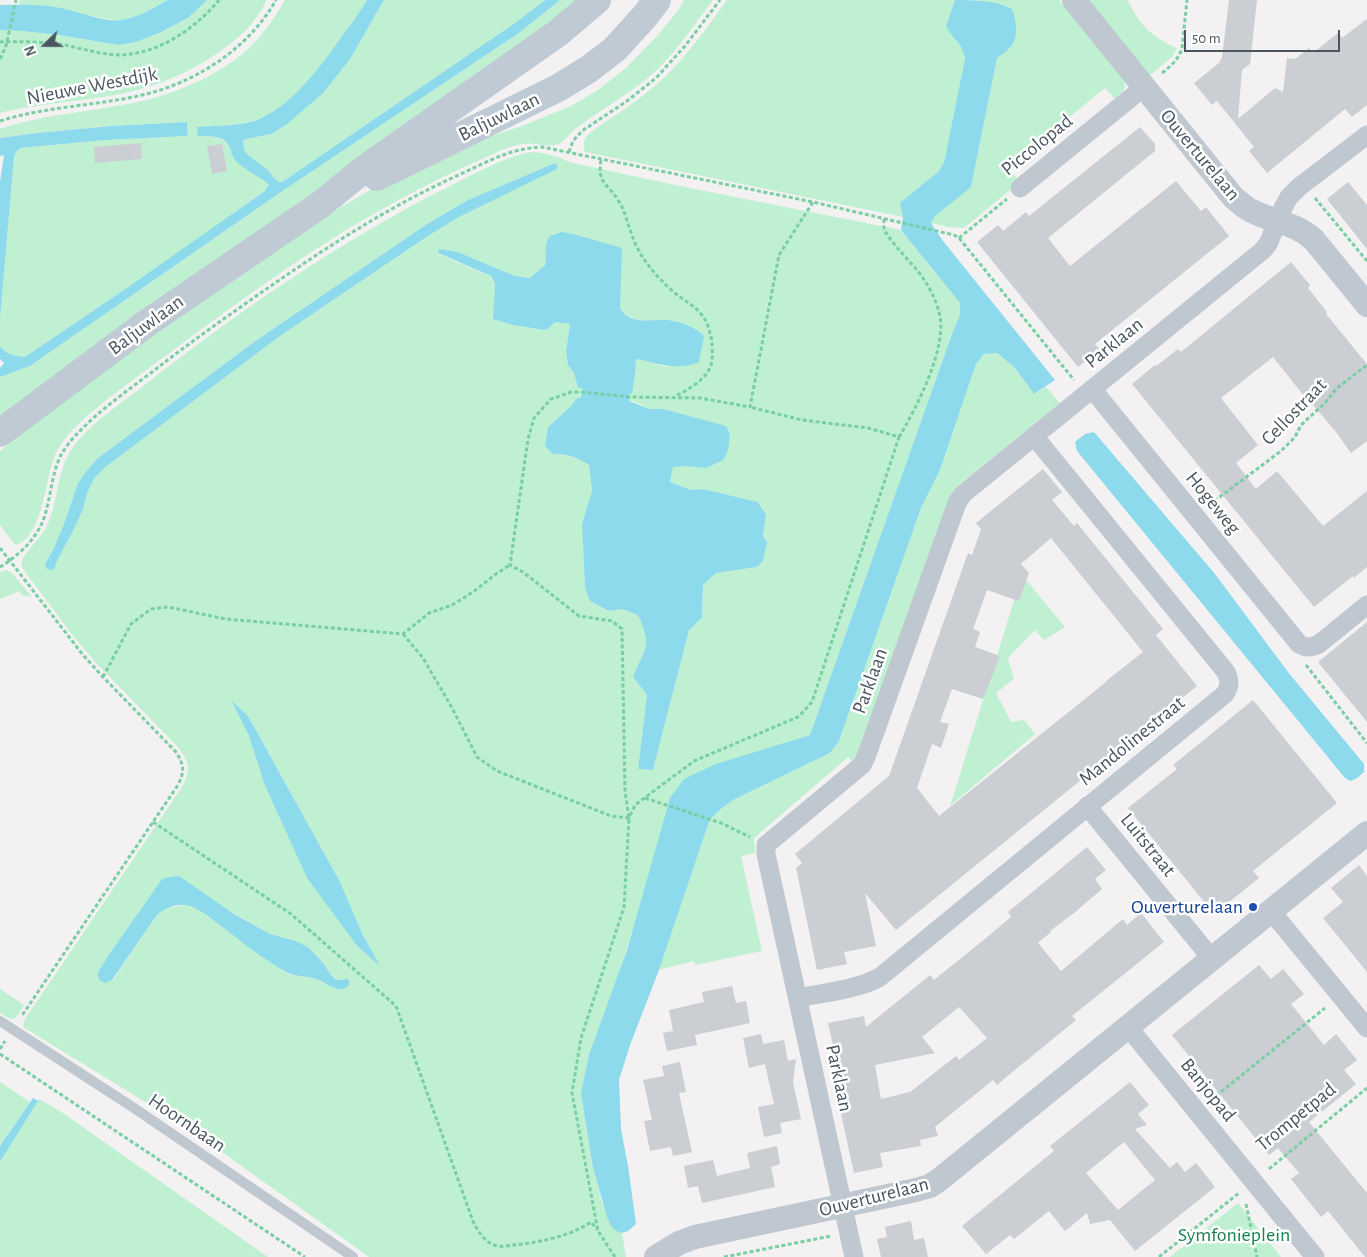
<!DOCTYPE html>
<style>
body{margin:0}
#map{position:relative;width:1367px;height:1257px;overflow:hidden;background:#f3f1f1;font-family:"Alegreya Sans",sans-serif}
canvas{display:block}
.north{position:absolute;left:20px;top:20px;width:50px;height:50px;-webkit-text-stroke:4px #fff;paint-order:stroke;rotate:248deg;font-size:14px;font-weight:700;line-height:20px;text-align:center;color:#49555f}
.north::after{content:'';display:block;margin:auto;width:18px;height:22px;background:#49555f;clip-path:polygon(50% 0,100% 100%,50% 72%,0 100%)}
.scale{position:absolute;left:1184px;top:30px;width:156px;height:22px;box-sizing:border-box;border:2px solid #49555f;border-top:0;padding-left:6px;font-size:15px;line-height:18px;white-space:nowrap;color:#49555f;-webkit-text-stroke:4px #fff;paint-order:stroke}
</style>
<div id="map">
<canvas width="1367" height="1257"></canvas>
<div class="north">N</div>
<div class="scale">50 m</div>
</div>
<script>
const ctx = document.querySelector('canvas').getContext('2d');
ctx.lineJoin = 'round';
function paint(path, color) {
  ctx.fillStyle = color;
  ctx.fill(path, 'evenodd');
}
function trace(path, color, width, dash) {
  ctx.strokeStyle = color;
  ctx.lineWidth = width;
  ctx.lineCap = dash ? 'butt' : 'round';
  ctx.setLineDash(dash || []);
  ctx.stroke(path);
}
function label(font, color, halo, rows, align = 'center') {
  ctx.font = font + ' "Alegreya Sans",sans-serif';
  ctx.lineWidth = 5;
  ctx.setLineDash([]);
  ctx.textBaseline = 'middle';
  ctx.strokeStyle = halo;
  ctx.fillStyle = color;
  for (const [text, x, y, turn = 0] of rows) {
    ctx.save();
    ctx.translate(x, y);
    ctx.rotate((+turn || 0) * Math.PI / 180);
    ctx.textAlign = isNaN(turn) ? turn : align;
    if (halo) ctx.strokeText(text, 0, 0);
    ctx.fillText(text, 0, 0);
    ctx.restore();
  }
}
const green = new Path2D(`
 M20 0H168L138 16 120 21 19 4Z
 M207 0H267C261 11 254 22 245 31 208 66 159 88 109 96 85 100 61 102 37 106 25 108 12 109 0 113V30L22 31 59 35 118 45 136 42 159 33 188 18Z
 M285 0H367C347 34 300 101 264 117 256 120 247 123 238 124 233 125 228 125 223 126 214 129 206 133 198 136 206 136 219 135 225 140 230 144 229 150 233 154 240 164 257 176 267 183L269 185 267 189 226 219 131 285 25 357 17 356 4 351 0 346V313L14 157 16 152 20 148 106 140 188 136 187 122 111 126 37 133 0 138V129C38 116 77 113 116 106 158 100 202 84 236 59 257 44 272 22 285 0Z
 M384 0H545L515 23 282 182H279L274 178 269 171 247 154 244 149 243 141 246 139 271 134 286 125 376 15Z
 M560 0H586L0 416V377L30 366 281 192 519 33Z
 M684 0H713C693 26 674 56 648 78 625 96 600 111 576 128 570 133 564 143 555 145 545 147 533 142 523 144 508 146 493 154 480 160 452 172 424 186 397 201 309 248 229 309 149 368 122 389 73 421 57 451 44 475 45 537 15 545L0 525V451L130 350 317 221 391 178 480 140 522 126 571 106 598 90 626 68 658 35 680 8Z
 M727 0H955L946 26 963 49 965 58 944 164 903 217 585 152C582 142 584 138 592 131 617 114 644 97 666 76 689 53 708 26 727 0Z
 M975 0H1059L1124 80C1127 91 1122 92 1115 99L1105 88 1008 167 1017 179 1016 185 964 228 948 227 931 223 933 217 971 186 997 58C1022 38 1019 34 1006 6Z
 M1088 0H1128C1137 23 1155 40 1177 48L1173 56 1149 76Z
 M534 152C546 153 558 156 569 162L675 185 901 230 960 303V315L952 334 810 736 716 764 644 894 581 1094 593 1168 602 1203 616 1231 622 1233 626 1257H369L191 1130 23 1027 25 1019 182 787C191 769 190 763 178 747L97 664 73 636 23 569C22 565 21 565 22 561 23 555 41 537 46 528 60 499 55 470 76 443 94 421 120 404 142 387 239 311 340 241 450 186 472 175 510 154 534 152ZM555 163 558 165 556 169 457 218 425 238 280 336 108 465 95 477 87 493 82 509 75 527 56 563 55 568 46 562 53 550 65 521 78 483 88 469 98 458 254 342 427 224 468 200ZM545 249 620 308C631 324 652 321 669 320L668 367 637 359 635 363 631 393H629V401H633L650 409H663L686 466 673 467 670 482 691 490 703 489 758 502 766 515 763 536 767 542 763 561 757 567 716 573 703 585 702 618 689 630 653 770 638 769 647 695 633 677C637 665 647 651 646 638 645 631 641 622 638 615L622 609 609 611 590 601 585 588 582 524 592 491 589 465C576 457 569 454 553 454L548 427 571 406 576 399 581 397 583 388H578L574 373 568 365 566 351 570 324 555 322 548 329 544 330 513 325 494 319 495 284 490 276 438 254 439 250 458 252 515 276 530 278 545 265 547 257ZM232 701 248 716 339 880 363 935 379 965 358 947 264 783 249 736ZM170 877 270 934 296 941 324 964 331 975 336 980 347 979 335 989 316 979 288 974 274 965 199 910 184 905 164 909 157 915 113 980 98 977V972L110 953 152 893 162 880Z
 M997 353 1015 368 1034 394 1046 387 1060 403 956 487 943 516 859 754 853 762 848 757 754 838 755 853 741 856 762 951 695 965 694 961 659 970 710 819 721 809 733 800 830 753 839 741 921 508 940 470 976 364 984 354Z
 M7 570 12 573 32 597 21 595 20 591 0 599V572Z
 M1022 575 1065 627 1044 640 1035 630 1008 658 1014 679 996 693 1011 722 1024 720 1035 734 950 806Z
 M0 989 24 1005C15 1020 16 1023 0 1013Z
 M0 1082 30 1102 0 1146Z
 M39 1099 60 1111 268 1257H0V1162Z
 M1238 1203 1281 1257H1170Z`);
const water = new Path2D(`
 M168 0H207L188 18 159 33 136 42 118 45 59 35 22 31 0 30V5C18 5 36 4 54 7 74 9 103 23 122 20 139 17 153 8 168 0Z
 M367 0H384L350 59 323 93 286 125 271 134 246 139 243 141 244 149 247 154 269 171 274 178 279 182H282L515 23 545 0H560L519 33 281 192 30 366 0 377V368L4 363 0 359V346C6 354 15 356 25 357L131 285 265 191 269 185 267 183C259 177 241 167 235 160 232 156 231 150 229 146 224 134 208 137 198 136L197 127C216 126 235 126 254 121 290 109 322 65 343 35 352 23 360 12 367 0Z
 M955 0C974 0 995 0 1012 9 1016 20 1019 35 1012 45 1009 50 1002 54 997 58L971 187 934 217 931 223 943 241 1055 380 1034 394 1015 368 997 353 984 354 976 364 940 470 921 508 839 741 830 753 733 800 721 809 710 819 659 970 630 1045 619 1080 621 1129 628 1166 636 1224 628 1231 622 1233 616 1231 611 1226 607 1217 593 1168 581 1094 589 1055 627 950 670 798 684 779 716 764 810 735 952 334 960 315V303L901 230 903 217 900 203 938 172 944 163 965 58C962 42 953 40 946 26Z
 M187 122 188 136 106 140 20 148 16 152 14 157 0 318V182L4 155 0 156V138L37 133 111 126Z
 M555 163 558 166 557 169 457 218 425 238 280 336 108 465 95 477 87 493 83 509 75 527 56 563 55 568 52 570 47 569 45 566 46 562 53 550 65 521 78 483 88 469 98 458 254 342 427 224 468 200Z
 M562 232 573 234 622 248 620 308C631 326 651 319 668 320 681 322 695 327 704 336L699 362C679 371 658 364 637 359L635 363 636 366 632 394 629 393V401L650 409H663L726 426 730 434 728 451 723 460 706 468 686 466 673 467 670 482 691 490 703 489 758 502 766 515 763 536 767 542 763 561 757 567 716 573 703 585 702 618 689 630 653 770 638 769 647 695 633 677C637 665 647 651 646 639 645 631 641 622 638 615L622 609 609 611 590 601 585 588 582 524 592 491 589 465C577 457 568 454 553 454L545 446 548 427 571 406 576 399 581 397 583 388H578L574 373 568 365 566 351 570 324 555 322 548 329 544 330 513 325 493 319 495 284 491 276 438 253 439 249 458 252 515 276 530 278 545 265C548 252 542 249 550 236Z
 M1094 432 1215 574 1288 672 1364 764V772L1357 778 1351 781 1345 778 1077 451 1075 442 1085 434Z
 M231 700 248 716 339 880 363 935 380 966 358 947 307 878 264 783 249 736Z
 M179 876 234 914 270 934 296 941 309 948 324 964 331 975 336 980 347 979 349 981V985C338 996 328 983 316 979 306 976 295 977 286 972 263 959 242 942 221 926 210 918 198 907 185 905 175 904 164 909 157 915L112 980 105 983 100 981 98 976V972L110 953 162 879 170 877Z
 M33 1098 38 1101 0 1162V1146Z`);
const building = new Path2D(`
 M1229 0H1257L1250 64 1242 70 1238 119 1275 88 1283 92 1287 58 1295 59 1309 48 1313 53 1338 33 1342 38 1367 19V105L1352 117 1345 109 1267 173 1249 151 1254 147 1217 101 1212 105 1194 83 1219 63 1222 57Z
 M1140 127 1155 144V151L1048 238 1070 266 1176 181 1201 211 1206 207 1229 236 1095 344 1100 350 1078 367 977 242 998 225 1003 231 1026 212 1029 216Z
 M141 143 142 159 95 163 94 147Z
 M222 144 227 171 212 174 207 146Z
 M1348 182 1367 205V249L1327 199Z
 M1291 262 1310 285 1308 288 1327 312 1326 314 1367 364V441L1351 453 1336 432 1309 400 1308 401 1273 357 1221 398 1258 445 1236 463 1256 489 1277 471 1323 526 1367 491V567L1354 578 1353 576 1314 607 1132 384 1155 365 1156 366 1178 349 1181 352Z
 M1043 469 1062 492 1052 500 1074 526 1077 523 1163 629 1156 635 1197 686 896 930 865 893 876 946 844 952 847 964 817 970 796 868 802 863 795 854 889 776 968 553 972 555 981 529 976 523ZM1051 538 1143 652 1106 681V682L939 816 917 788 932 744 941 748 949 724 940 722 952 689 983 699 1000 656 975 647 980 632 973 629 987 590 1019 601 1029 573 1021 564Z
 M1367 622V722L1318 662Z
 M1253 700 1337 803 1253 871 1259 878 1214 914 1128 808 1177 769 1173 765Z
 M1087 847 1106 870 1095 879 1102 889 1074 913 1050 931 1051 932 1038 943 1061 971 1123 919 1127 925 1141 913 1164 942 1072 1016 1076 1020 1010 1074 997 1085 993 1080 935 1127 938 1136 920 1140 921 1146 880 1153 883 1167 854 1173 832 1073 839 1072 828 1023 864 1016 866 1027 930 975 934 980 986 938 1011 917 1008 912ZM959 1007 987 1038 959 1060 956 1056 910 1092 881 1099 875 1065 935 1053 922 1037Z
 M1359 865 1367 876V972L1323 918 1343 902 1331 888Z
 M1259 965 1271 979 1283 969 1304 994 1291 1004 1324 1045 1336 1034 1357 1060 1344 1070 1356 1084 1309 1122 1367 1193V1257H1365L1328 1211 1321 1217 1291 1179 1299 1173 1278 1148 1269 1155 1172 1035Z
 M732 986 736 1003 746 1001 750 1023 695 1035 697 1045 667 1051 663 1033 673 1031 669 1010 704 1002 702 992Z
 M761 1034 763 1044 784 1040 788 1061 796 1059 793 1082 801 1119 780 1123 782 1133 764 1137 758 1107 774 1104 765 1064 749 1068 743 1038Z
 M680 1062 686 1092 679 1093 692 1152 673 1156 671 1147 650 1151 644 1121 652 1120 643 1080 664 1076 662 1066Z
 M1130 1082 1149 1105 1138 1114 1147 1125 1135 1129 1170 1168 1177 1162 1185 1172 1196 1163 1215 1187 1135 1251 1110 1220 1090 1224 1087 1213 1065 1231 1049 1211 1014 1239 1010 1235 986 1254 962 1226 1054 1151 1050 1146ZM1124 1142 1155 1180 1118 1210 1086 1173Z
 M777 1146 780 1164 771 1167 775 1187 702 1203 698 1186 688 1188 684 1166 713 1160 717 1176 750 1168 747 1153Z
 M911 1221 914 1240 924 1238 928 1257H881L877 1239 887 1237 885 1227Z`);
const path = new Path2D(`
 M0 42C19 41 46 42 65 45 83 49 100 54 118 55 157 55 195 29 219 0
 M0 59 6 46 16 0
 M1162 73C1171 66 1179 59 1182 48L1187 0
 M0 121C41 108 86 106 128 98 187 88 246 53 276 0
 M569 152 573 141 582 131 627 101 656 78 685 46 720 0
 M601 160C597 183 607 183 618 200 625 210 627 223 632 235 635 244 640 254 646 262 654 273 664 284 675 293 683 300 694 305 701 314 708 322 710 332 712 342 712 349 713 358 711 365 707 379 687 391 675 396
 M1315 198 1367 261
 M884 219V230C895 248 913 263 925 281 931 290 936 301 939 312 949 345 916 409 899 437
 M959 238 1007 199
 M1209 505 1281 451 1295 437 1301 425 1325 403 1337 388 1367 365
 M0 548 83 655 103 677 176 752C184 765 185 771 178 785L21 1017
 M0 567C18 556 35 540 43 521 51 499 51 475 61 455 65 448 71 440 77 434 101 408 137 384 165 362 202 334 240 307 278 281 336 241 396 203 461 174 488 161 512 148 542 147L813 202 954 235 959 238 1074 380
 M403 634 423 658 451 706 477 757 497 771 611 816 629 818 635 805 694 761 798 717 804 711 812 702 899 437 868 428 802 420 750 407
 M1306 665 1367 743
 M103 677 131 624 151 609 168 607 226 619 403 634 429 613 452 605 473 592 496 574 510 565
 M645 798 721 823 750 837
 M153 822 291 914 396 1006 474 1224C480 1233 486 1245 499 1246 503 1247 509 1245 514 1245 540 1242 569 1237 591 1222L598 1230
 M0 1049 5 1041
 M0 1054 305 1257
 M1211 1100 1325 1008
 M1269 1169 1367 1088
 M1246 1204 1257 1257
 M615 1257 598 1231 572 1093 581 1038 624 907 629 818 625 791 622 629 612 621 579 616 523 572 510 565 528 439 534 418 551 399 571 392H581L630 397 700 398 750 407 779 255 813 202
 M724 1257 831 1236
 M1159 1257 1239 1193`);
const service = new Path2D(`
 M0 1021 134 1108 353 1257`);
const minor = new Path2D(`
 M1020 188 1144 87
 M1093 390 1299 644C1306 648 1311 648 1319 644L1367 605
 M1087 806 1212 959
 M1271 911 1367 1028
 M798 998C822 993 860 989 880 977L1225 694C1230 686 1230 681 1226 672L1034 436
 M1128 1027 1315 1257
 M854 1257 766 854V845L862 765 866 757 957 503 963 494 1262 251 1268 244 1283 208 1289 197 1299 187 1367 135`);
const tertiary = new Path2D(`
 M1074 0 1233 197C1239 202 1245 208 1252 211 1273 222 1296 223 1314 240L1367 305
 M656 1257 679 1243 695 1237 916 1190 930 1186 939 1180 1367 833`);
const secondary = new Path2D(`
 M377 177 558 88 589 69 615 49 645 16 657 0
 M0 433 147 323 320 205 363 170 558 33 597 0`);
const markers = [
 [1253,907,5,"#1a4fb4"]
];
const streetNames = [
 ["Nieuwe Westdijk",92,86,-11],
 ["Baljuwlaan",499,117,-26],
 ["Piccolopad",1037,145,-39],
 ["Ouverturelaan",1200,155,50],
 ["Baljuwlaan",146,325,-36],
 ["Parklaan",1114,343,-39],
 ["Cellostraat",1294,412,-46],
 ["Hogeweg",1213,503,51],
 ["Parklaan",870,681,-70],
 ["Mandolinestraat",1132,741,-39],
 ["Luitstraat",1148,845,51],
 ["Parklaan",839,1078,78],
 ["Banjopad",1208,1090,51],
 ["Trompetpad",1296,1117,-39],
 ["Hoornbaan",187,1123,34],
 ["Ouverturelaan",874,1197,-14]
];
const transitNames = [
 ["Ouverturelaan",1243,907]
];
const parkNames = [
 ["Symfonieplein",1234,1235]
];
paint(green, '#c0f0d2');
paint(water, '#8ddaed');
paint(building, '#cbced3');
trace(path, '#78cfa3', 3, [4, 2.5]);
trace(service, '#bfc8d0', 10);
trace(minor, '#bfc8d0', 19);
trace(tertiary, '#bfc8d0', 24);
trace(secondary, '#bfcad5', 28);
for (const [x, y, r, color] of markers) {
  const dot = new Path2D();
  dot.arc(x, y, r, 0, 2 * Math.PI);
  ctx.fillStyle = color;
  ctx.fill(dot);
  trace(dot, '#fff', 2);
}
label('20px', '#49555f', '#fff', streetNames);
label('20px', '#164399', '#fff', transitNames, 'right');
label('20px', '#17834c', '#fff', parkNames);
</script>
